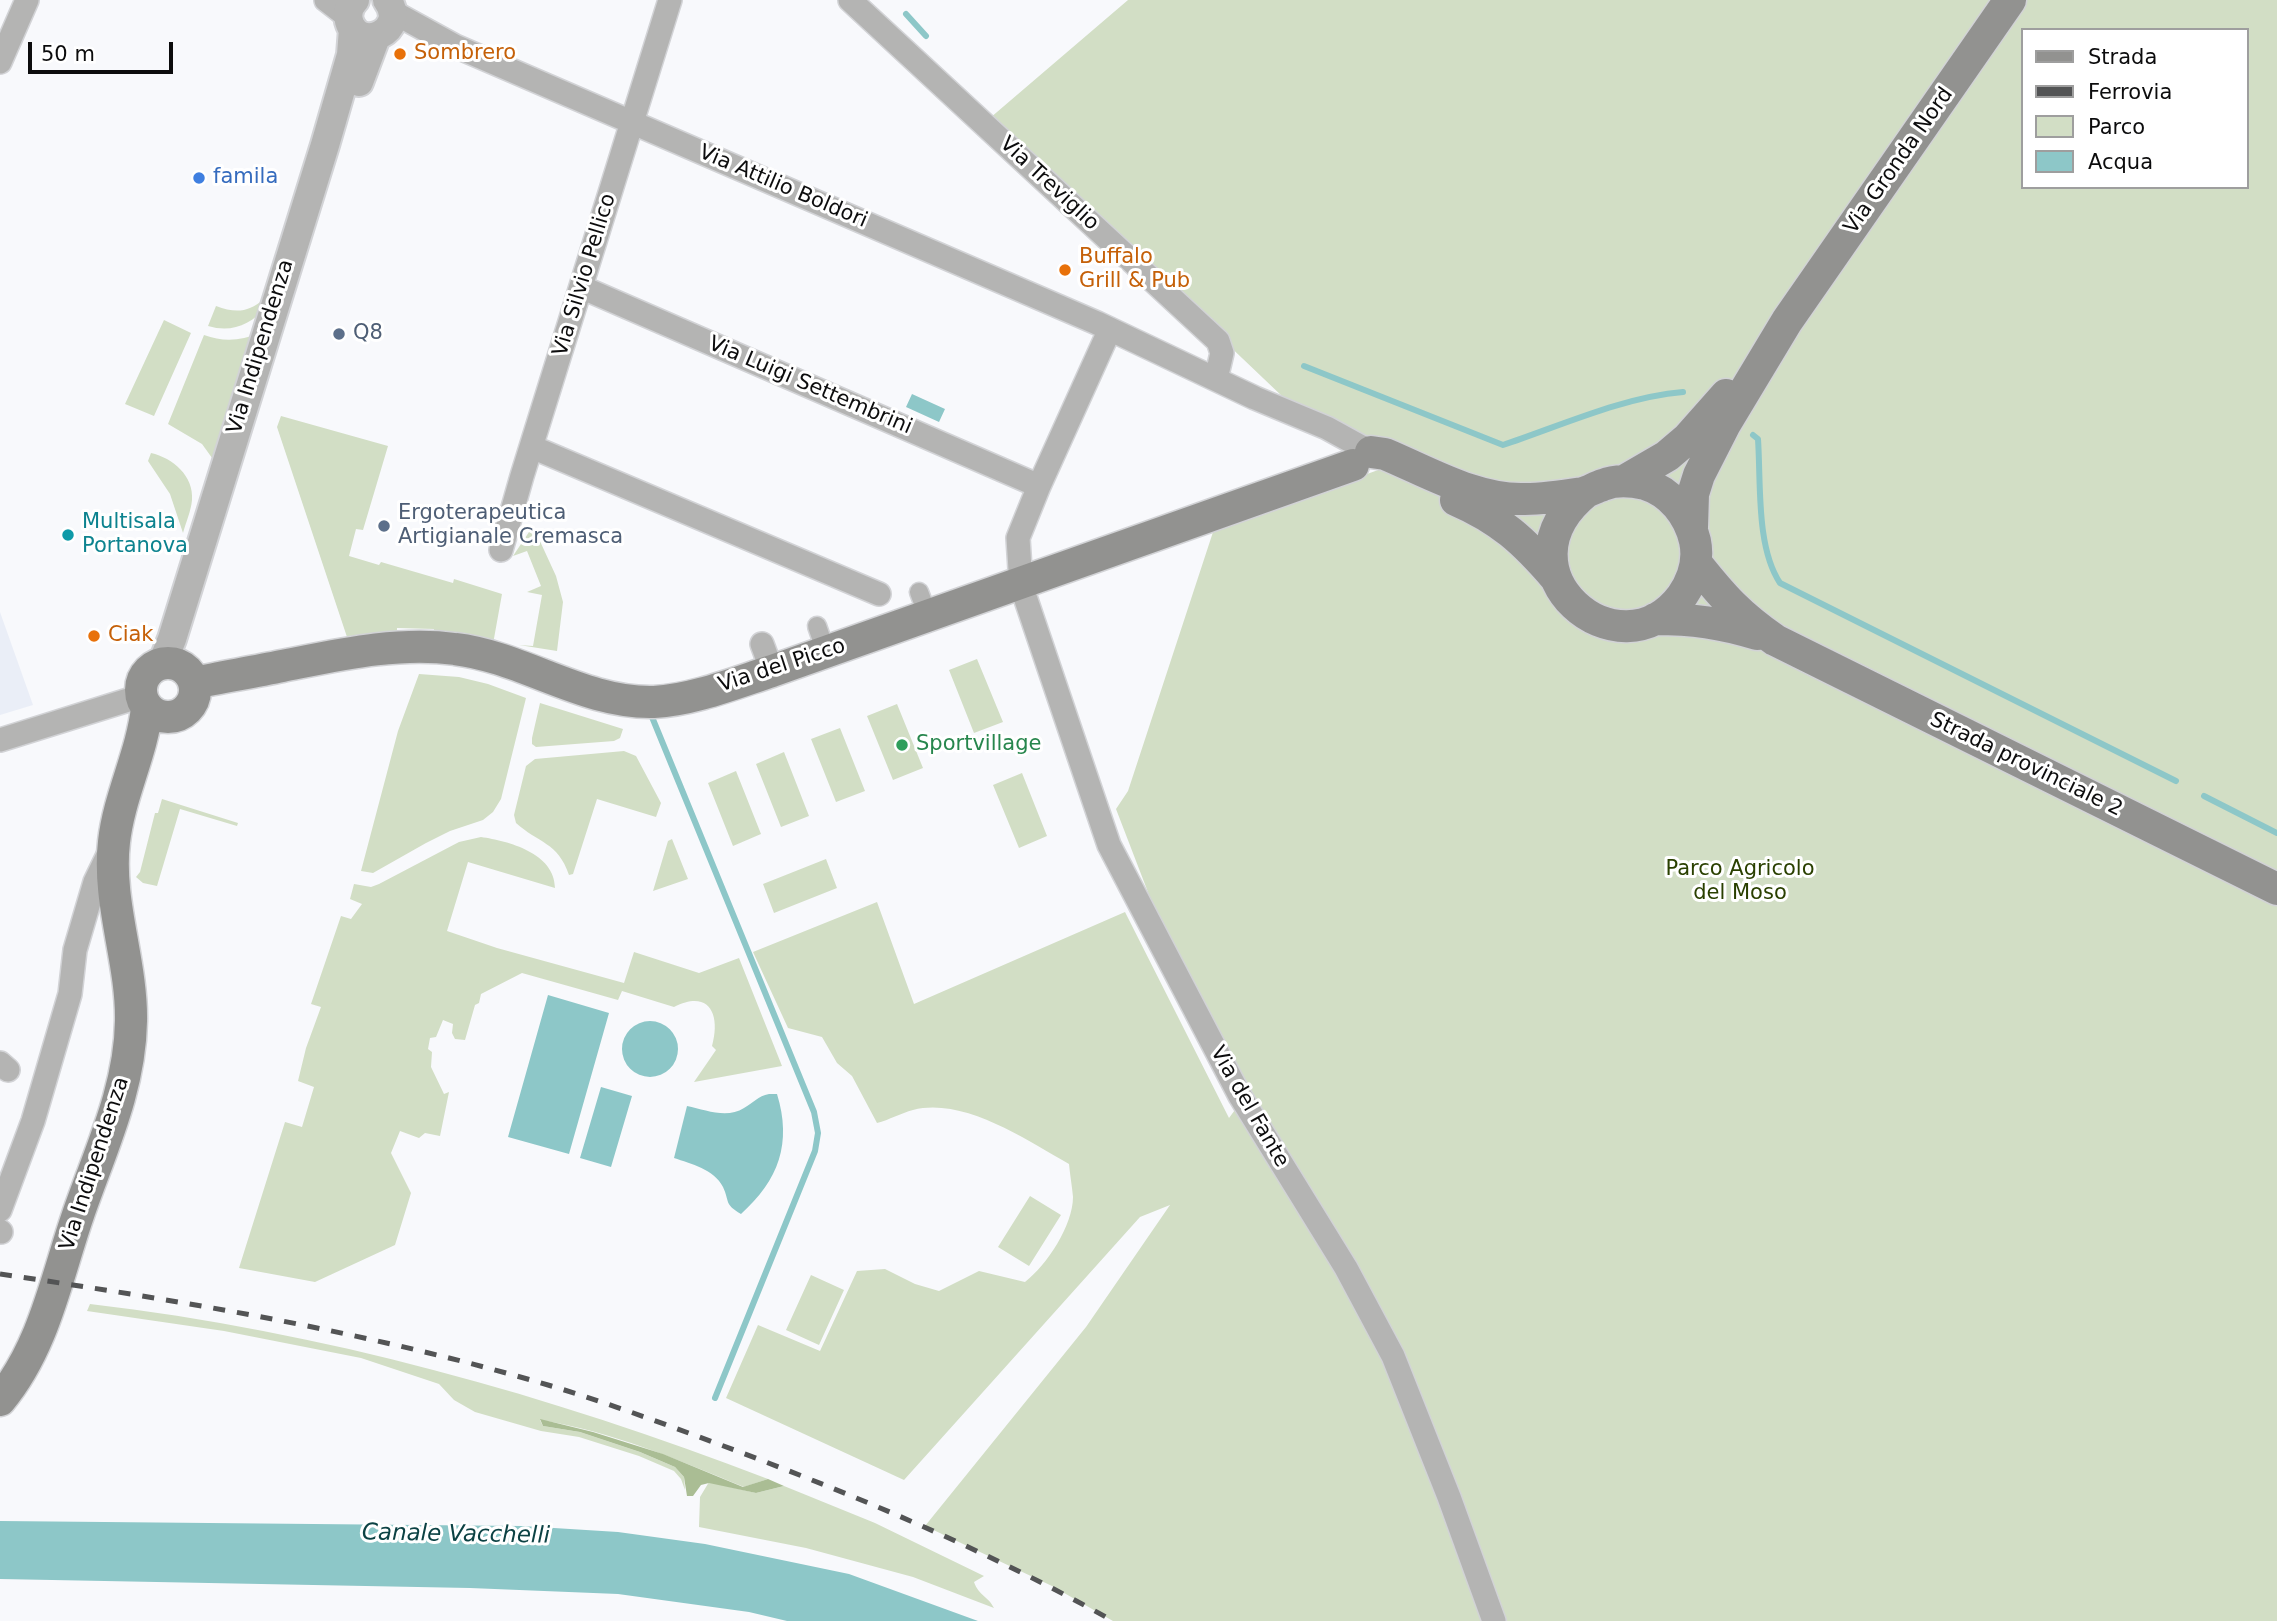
<!DOCTYPE html>
<style>
body{margin:0}
#map{position:relative;width:2277px;height:1621px;overflow:hidden;background:#f8f9fc;font-family:"DejaVu Sans",sans-serif}
canvas{display:block}
.legend{position:absolute;left:2021px;top:28px;width:228px;height:161px;box-sizing:border-box;background:#fff;border:2px solid #9e9e9e;margin:0;padding:9px 12px;list-style:none;font-size:21px;color:#0c0c0d}
.legend li{display:flex;align-items:center;gap:14px;height:35px}
.legend b{width:35px;border:2px solid #9e9e9e}
.scale{position:absolute;left:28px;top:42px;width:145px;height:32px;box-sizing:border-box;border:4px solid #0c0c0d;border-top:0;padding-left:9px;font-size:21px;line-height:24px;white-space:nowrap;color:#0c0c0d;-webkit-text-stroke:5px #fff;paint-order:stroke}
</style>
<div id="map">
<canvas width="2277" height="1621"></canvas>
<ul class="legend">
<li><b style="height:9px;background:#929290"></b>Strada</li>
<li><b style="height:9px;background:#535455"></b>Ferrovia</li>
<li><b style="height:19px;background:#d2dec5"></b>Parco</li>
<li><b style="height:19px;background:#8dc7c8"></b>Acqua</li>
</ul>
<div class="scale">50 m</div>
</div>
<script>
const ctx = document.querySelector('canvas').getContext('2d');
ctx.lineJoin = 'round';
function paint(path, color) {
  ctx.fillStyle = color;
  ctx.fill(path, 'evenodd');
}
function trace(path, color, width, dash) {
  ctx.strokeStyle = color;
  ctx.lineWidth = width;
  ctx.lineCap = dash ? 'butt' : 'round';
  ctx.setLineDash(dash || []);
  ctx.stroke(path);
}
function label(font, color, halo, rows, align = 'center') {
  ctx.font = font + ' "DejaVu Sans",sans-serif';
  ctx.lineWidth = 6;
  ctx.setLineDash([]);
  ctx.textBaseline = 'middle';
  ctx.strokeStyle = halo;
  ctx.fillStyle = color;
  for (const [text, x, y, turn = 0] of rows) {
    ctx.save();
    ctx.translate(x, y);
    ctx.rotate((+turn || 0) * Math.PI / 180);
    ctx.textAlign = isNaN(turn) ? turn : align;
    if (halo) ctx.strokeText(text, 0, 0);
    ctx.fillText(text, 0, 0);
    ctx.restore();
  }
}
const built = new Path2D(`
 M0 612 33 705 0 715Z`);
const green = new Path2D(`
 M1128 0H2277V1621H1113L1052 1586 925 1526 1086 1327 1170 1205 1140 1217 904 1480 726 1398 758 1325 820 1351 857 1271 885 1269 915 1284 939 1291 979 1271 1025 1282C1047 1265 1073 1225 1073 1197 1072 1186 1070 1175 1069 1164 1026 1140 964 1097 913 1110 901 1113 889 1120 877 1123L852 1076 837 1063 822 1037 788 1028 753 952 877 902 914 1004 1125 912 1229 1118 1246 1095 1176 965 1116 809 1128 791 1214 529 1406 460 1284 398 990 118ZM2023 30H2247V187H2023Z
 M264 299 266 307C251 325 231 333 208 326L216 306C235 313 248 313 264 299Z
 M164 320 191 333 154 416 125 404Z
 M259 333 220 469 202 444 168 424 204 335C223 342 241 341 259 333Z
 M281 416 388 446 363 530 356 529 349 556 379 565 381 562 453 583 454 579 502 594 493 644 434 634V629L397 628V635L347 637 277 427Z
 M151 453C173 458 194 476 192 500 191 511 186 522 183 533L170 494 148 461Z
 M533 526 556 576 563 602 557 651 519 645 533 646 542 595 527 592 541 586 527 551 513 556Z
 M977 659 1003 722 974 733 949 670Z
 M419 674 459 677 488 684 526 698 501 799 493 812 483 820 450 831 426 843 373 873 361 871 398 731Z
 M540 703 623 729 620 738 614 741 536 747 532 744V738Z
 M897 704 923 768 893 780 867 716Z
 M840 728 865 791 836 802 811 739Z
 M624 751 636 756 661 803 656 817 597 799 573 874 569 875C558 842 538 843 516 823L514 815 526 766 535 759Z
 M784 752 809 816 781 827 756 764Z
 M736 771 761 834 733 846 708 783Z
 M1022 773 1047 836 1019 848 993 785Z
 M162 799 238 823 237 826 180 809 157 886 143 883 136 877 140 872 155 813H158Z
 M481 837C508 841 555 853 555 888L468 862 447 931 497 948 624 983 634 952 699 973 739 958 782 1066 694 1082 716 1050 712 1046C721 1014 709 989 674 1007L622 991 618 1000 522 973 481 994 479 1003 475 1005 465 1040 455 1039 452 1033 453 1024 443 1020 436 1037 430 1038 428 1049 432 1052 431 1067 444 1094 449 1092 440 1136 425 1133 419 1138 400 1131 391 1153 411 1193 395 1245 315 1282 239 1268 285 1122 302 1127 314 1087 298 1081 306 1048 321 1007 311 1004 341 916 351 919 362 904 350 899 354 884 371 887 379 884 459 842Z
 M672 839 688 879 653 891 668 841Z
 M826 859 837 888 774 913 763 884Z
 M1030 1196 1061 1215 1029 1266 998 1247Z
 M811 1275 844 1290 819 1345 786 1330Z
 M90 1304C322 1331 550 1395 768 1479L744 1487C678 1460 611 1431 540 1420L543 1426 580 1432 640 1452 675 1467 684 1477 685 1490 681 1479 674 1471 639 1456 579 1437 541 1431 475 1412 454 1400 439 1384 361 1358 224 1331 87 1311Z
 M709 1482 756 1493 784 1486 875 1523 984 1576 974 1582C979 1596 988 1596 994 1608L913 1577 806 1548 699 1527 700 1497Z`);
const forest = new Path2D(`
 M540 1419 593 1432 663 1454 743 1487 768 1479 784 1486 756 1493 709 1483 701 1485 693 1496H687L684 1477 675 1467 640 1452 580 1432 543 1426Z`);
const water = new Path2D(`
 M912 394 945 409 939 422 906 407Z
 M548 995 609 1013 569 1154 508 1137Z
 M622 1049a28 28 0 1 1 56 0a28 28 0 1 1-56 0Z
 M601 1087 632 1096 611 1167 580 1158Z
 M769 1094H777C792 1143 779 1180 741 1214 724 1204 730 1202 723 1187 714 1169 691 1164 674 1158L687 1106C706 1110 727 1119 744 1108 753 1103 758 1096 769 1094Z
 M0 1521 522 1526 618 1532 705 1544 849 1574 978 1621H787L749 1612 618 1594 470 1588 0 1579Z`);
const stream = new Path2D(`
 M906 14 926 36
 M1304 366 1503 445C1560 426 1623 397 1683 392
 M1753 435 1758 439C1761 483 1756 547 1780 583L2176 781
 M652 717 814 1112 818 1133 815 1151 715 1398
 M2204 796 2277 833`);
const pedestrian = new Path2D(`
 M919 592 928 616
 M817 626 826 652`);
const minor = new Path2D(`
 M326 0 348 17
 M850 0 1218 341 1222 353 1216 379
 M393 12 455 46 1097 323 1255 398 1327 428 1367 450
 M0 62 27 0
 M581 287 1039 486
 M1110 329 1039 486 1018 538 1021 585 1109 845 1240 1096 1346 1268 1393 1356 1449 1497 1494 1621
 M532 447 879 594
 M501 550 522 476 670 0
 M762 644 772 671
 M0 740 141 696
 M0 1063 8 1070
 M0 1210 33 1121 70 994 75 950 95 882 111 849
 M0 1231 1 1232`);
const tertiary = new Path2D(`
 M355 0C349 6 347 13 349 21 358 54 410 31 387 0
 M359 82 376 37
 M162 664 172 639 325 145 351 55 353 29`);
const secondary = new Path2D(`
 M1371 452 1385 454C1428 472 1477 501 1525 499 1544 499 1564 496 1583 493 1590 491 1596 487 1603 485 1615 480 1632 481 1645 484 1671 492 1689 515 1695 541 1699 560 1693 580 1682 596 1619 680 1490 570 1586 492
 M1624 481 1667 456 1687 439 1726 395
 M1456 500C1500 519 1524 541 1555 577
 M1692 527 1693 494 1699 475 1725 424 1787 321 2010 0
 M1696 563C1723 597 1739 615 1775 640L2277 889
 M1655 619C1693 619 1721 623 1757 634
 M141 690a27 27 0 1 1 54 0a27 27 0 1 1-54 0Z
 M194 683C223 677 253 672 282 666 338 655 398 641 455 649 523 657 584 704 654 702 693 700 735 683 772 671L1353 465
 M0 1400C44 1347 56 1279 78 1215 100 1151 130 1090 131 1021 132 961 107 902 114 842 119 796 142 754 147 708`);
const rail = new Path2D(`
 M0 1274C184 1301 369 1332 548 1385 612 1404 675 1428 737 1451 867 1500 992 1553 1113 1621`);
const markers = [
 [400,54,7,"#e8710a"],
 [199,178,7,"#3f7fe0"],
 [1065,270,7,"#e8710a"],
 [339,334,7,"#5c6f8a"],
 [384,526,7,"#5c6f8a"],
 [68,535,7,"#0f9aa8"],
 [94,636,7,"#e8710a"],
 [902,745,7,"#2e9e5b"]
];
const foodNames = [
 ["Sombrero",414,54],
 ["Buffalo",1079,258],
 ["Grill & Pub",1079,282],
 ["Ciak",108,636]
];
const streetNames = [
 ["Via Gronda Nord",1899,161,-55],
 ["Via Treviglio",1049,184,43],
 ["Via Attilio Boldori",783,187,23],
 ["Via Silvio Pellico",585,275,-73],
 ["Via Indipendenza",261,347,-73],
 ["Via Luigi Settembrini",810,386,23],
 ["Via del Picco",782,666,-18],
 ["Strada provinciale 2",2026,765,26],
 ["Via del Fante",1249,1107,60],
 ["Via Indipendenza",95,1164,-72]
];
const shopNames = [
 ["famila",213,178]
];
const serviceNames = [
 ["Q8",353,334],
 ["Ergoterapeutica",398,514],
 ["Artigianale Cremasca",398,538]
];
const cultureNames = [
 ["Multisala",82,523],
 ["Portanova",82,547]
];
const leisureNames = [
 ["Sportvillage",916,745]
];
const parkNames = [
 ["Parco Agricolo",1740,870],
 ["del Moso",1740,894]
];
const waterNames = [
 ["Canale Vacchelli",456,1535,1]
];
paint(built, '#eaeef7');
paint(green, '#d2dec5');
paint(forest, '#aabd94');
paint(water, '#8dc7c8');
trace(stream, '#8dc7c8', 6);
trace(pedestrian, '#d2d3d6', 21);
trace(minor, '#d2d3d6', 26);
trace(tertiary, '#d2d3d6', 32);
trace(secondary, '#d2d3d6', 35);
trace(pedestrian, '#b4b4b3', 18);
trace(minor, '#b4b4b3', 23);
trace(tertiary, '#b4b4b3', 28);
trace(secondary, '#929290', 32);
trace(rail, '#535455', 5, [12, 12]);
for (const [x, y, r, color] of markers) {
  const dot = new Path2D();
  dot.arc(x, y, r, 0, 2 * Math.PI);
  ctx.fillStyle = color;
  ctx.fill(dot);
  trace(dot, '#fff', 2.5);
}
label('21px', '#c56008', '#fff', foodNames, 'left');
label('21px', '#0c0c0d', '#fff', streetNames);
label('21px', '#366cbe', '#fff', shopNames, 'left');
label('21px', '#4e5e75', '#fff', serviceNames, 'left');
label('21px', '#0d838f', '#fff', cultureNames, 'left');
label('21px', '#27864d', '#fff', leisureNames, 'left');
label('21px', '#2a4000', '#fff', parkNames);
label('italic 23px', '#0c4244', '#fff', waterNames);
</script>
